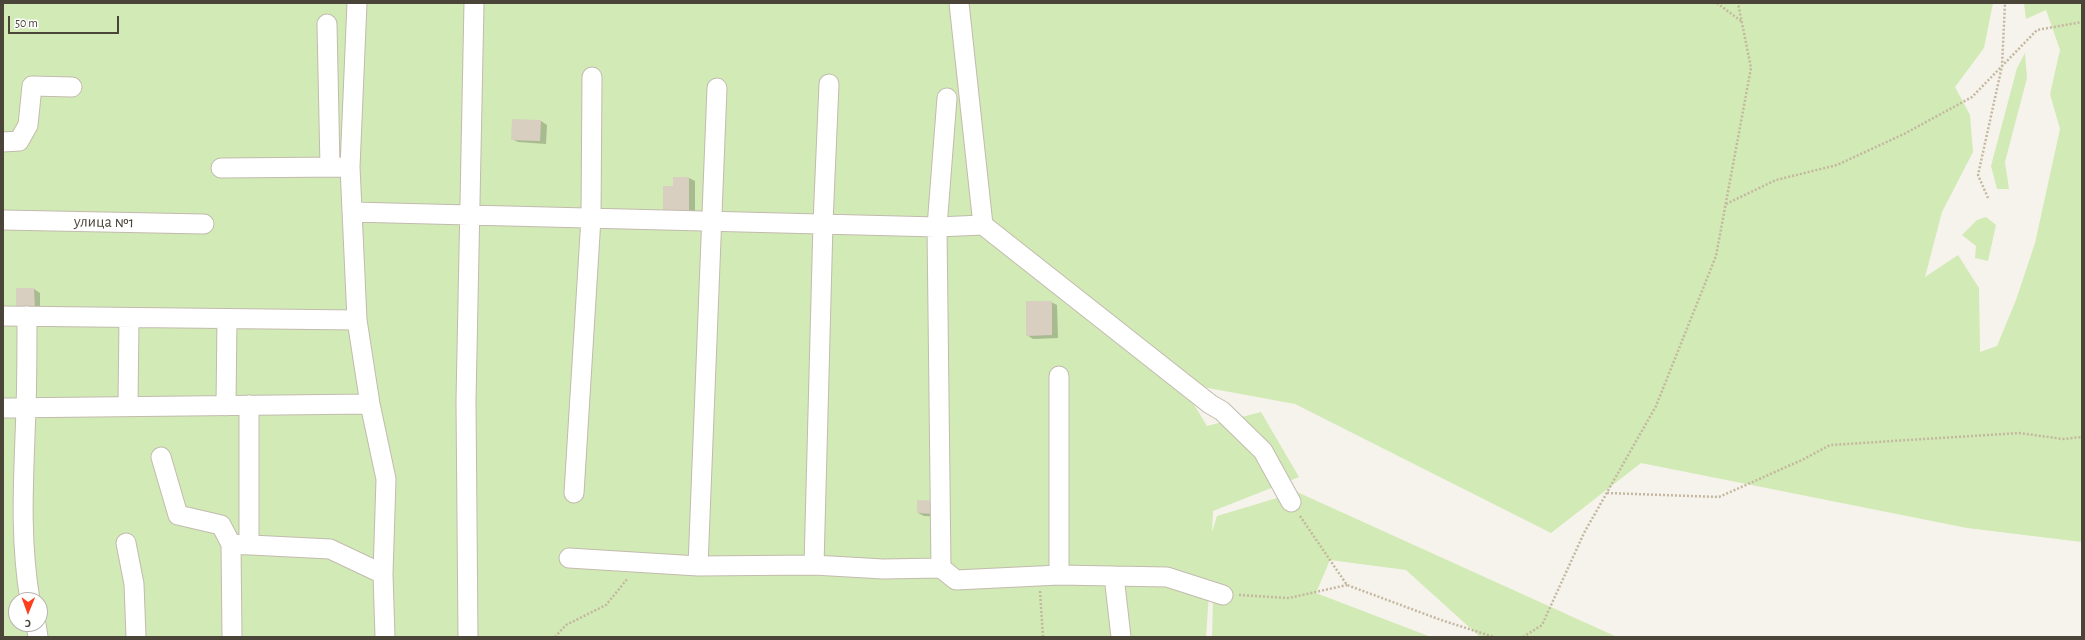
<!DOCTYPE html>
<meta charset="utf-8">
<style>
body{margin:0}
#map{position:relative;width:2085px;height:640px;overflow:hidden;background:#f6f3ec;font-family:"Alegreya Sans",sans-serif}
canvas{display:block}
.frame{position:absolute;inset:0;border:4px solid #4b4439;pointer-events:none}
.north{position:absolute;left:8px;top:592px;width:40px;height:40px;box-sizing:border-box;background:#fff;border:1px solid #b7b4b0;border-radius:50%;rotate:181deg;font-size:11px;font-weight:700;line-height:16px;text-align:center;color:#4b4439}
.north::after{content:'';display:block;margin:auto;width:14px;height:18px;background:#fc3f1d;clip-path:polygon(50% 0,100% 100%,50% 72%,0 100%)}
.scale{position:absolute;left:8px;top:16px;width:111px;height:18px;box-sizing:border-box;border:2px solid #4b4439;border-top:0;padding-left:5px;font-size:12px;line-height:14px;white-space:nowrap;color:#4b4439;-webkit-text-stroke:3px #fff;paint-order:stroke}
</style>
<div id="map">
<canvas width="2085" height="640"></canvas>
<div class="frame"></div>
<div class="north">С</div>
<div class="scale">50 m</div>
</div>
<script>
const ctx = document.querySelector('canvas').getContext('2d');
ctx.lineJoin = 'round';
function paint(path, color) {
  ctx.fillStyle = color;
  ctx.fill(path, 'evenodd');
}
function trace(path, color, width, dash) {
  ctx.strokeStyle = color;
  ctx.lineWidth = width;
  ctx.lineCap = dash ? 'butt' : 'round';
  ctx.setLineDash(dash || []);
  ctx.stroke(path);
}
function label(font, color, halo, rows, align = 'center') {
  ctx.font = font + ' "Alegreya Sans",sans-serif';
  ctx.lineWidth = 3.5;
  ctx.setLineDash([]);
  ctx.textBaseline = 'middle';
  ctx.strokeStyle = halo;
  ctx.fillStyle = color;
  for (const [text, x, y, turn = 0] of rows) {
    ctx.save();
    ctx.translate(x, y);
    ctx.rotate((+turn || 0) * Math.PI / 180);
    ctx.textAlign = isNaN(turn) ? turn : align;
    if (halo) ctx.strokeText(text, 0, 0);
    ctx.fillText(text, 0, 0);
    ctx.restore();
  }
}
const green = new Path2D(`
 M3 3H1993L1984 48 1955 87 1970 115 1973 152 1942 212 1925 277 1958 255 1979 288 1980 352 1997 346 2016 300 2035 243 2060 129 2050 94 2060 50 2046 10 2026 19 2024 3H2082V542L1967 528 1641 463 1551 533 1295 404 1181 383 1207 426 1261 412 1299 477 1213 511 1212 532 1217 516 1297 492 1617 637H1480L1406 570 1330 560 1316 593 1431 637H1212L1213 599 1209 594 1206 637H3ZM16 600H40V624H16Z
 M2025 53 2027 78 2005 162 2009 189H1997L1991 166 2017 68Z
 M1986 217 1996 225 1988 261 1975 258 1976 246 1962 235 1977 220Z`);
const shadow = new Path2D(`
 M541 121 547 125 546 144 518 142 512 139Z
 M689 178 695 181V214H670L674 187Z
 M17 289H34L40 293V313Z
 M1051 302 1057 305 1058 338 1033 339 1027 335Z
 M918 501 942 517 924 516 918 513Z`);
const building = new Path2D(`
 M512 119 541 120 540 141 511 140Z
 M673 177H689V212H663V186H673Z
 M16 288H34L35 310H16Z
 M1026 301H1052V335L1026 336Z
 M917 500 937 501 936 514 917 513Z`);
const path = new Path2D(`
 M1717 3 1741 21
 M1988 198 1978 175 2002 66 2005 3
 M1726 204 1776 180 1837 165 1904 134 1972 97 2037 30 2082 22
 M1607 493 1719 497 1804 459 1830 445 2019 433 2063 439 2082 437
 M1300 516 1347 585 1441 620 1494 637
 M1040 591 1043 637
 M1239 595 1289 598 1347 585
 M555 637 566 625 606 605 628 578
 M1523 637 1542 625 1584 533 1656 406 1716 256 1751 68 1738 3`);
const minor = new Path2D(`
 M357 3 350 167 357 320 370 404 386 479 383 574 385 637
 M959 3 983 225 1210 404 1222 411 1263 451 1291 502
 M327 24 330 167
 M947 98 937 227 941 568 956 580 1059 575 1167 577 1223 595
 M3 142 19 141 28 125 32 86 72 87
 M221 168 342 167
 M352 212 937 227 983 225
 M3 220 204 224
 M3 316 357 320
 M27 316C27 347 27 378 26 408 24 475 19 534 30 600
 M249 405V543
 M128 406 129 318
 M226 406 227 319
 M3 408 370 404
 M161 457 178 515 221 525 231 544 232 637
 M574 493 591 218 592 77
 M126 543 134 584 136 637
 M231 544 330 549 383 574
 M569 558 698 566 814 565 883 569 941 568
 M814 565 823 223 829 84
 M698 566 717 88
 M1059 575V376
 M1114 576 1121 637
 M36 624 38 637
 M468 637 466 401 474 3`);
const streetNames = [
 ["улица №1",104,222,1]
];
paint(green, '#d2eab5');
paint(shadow, '#0003');
paint(building, '#d8cfc1');
trace(minor, '#c2bbae', 21);
trace(path, '#c4b79f', 2.5, [2, 2]);
trace(minor, '#fff', 19);
label('16px', '#4b4439', '#fff', streetNames);
</script>
